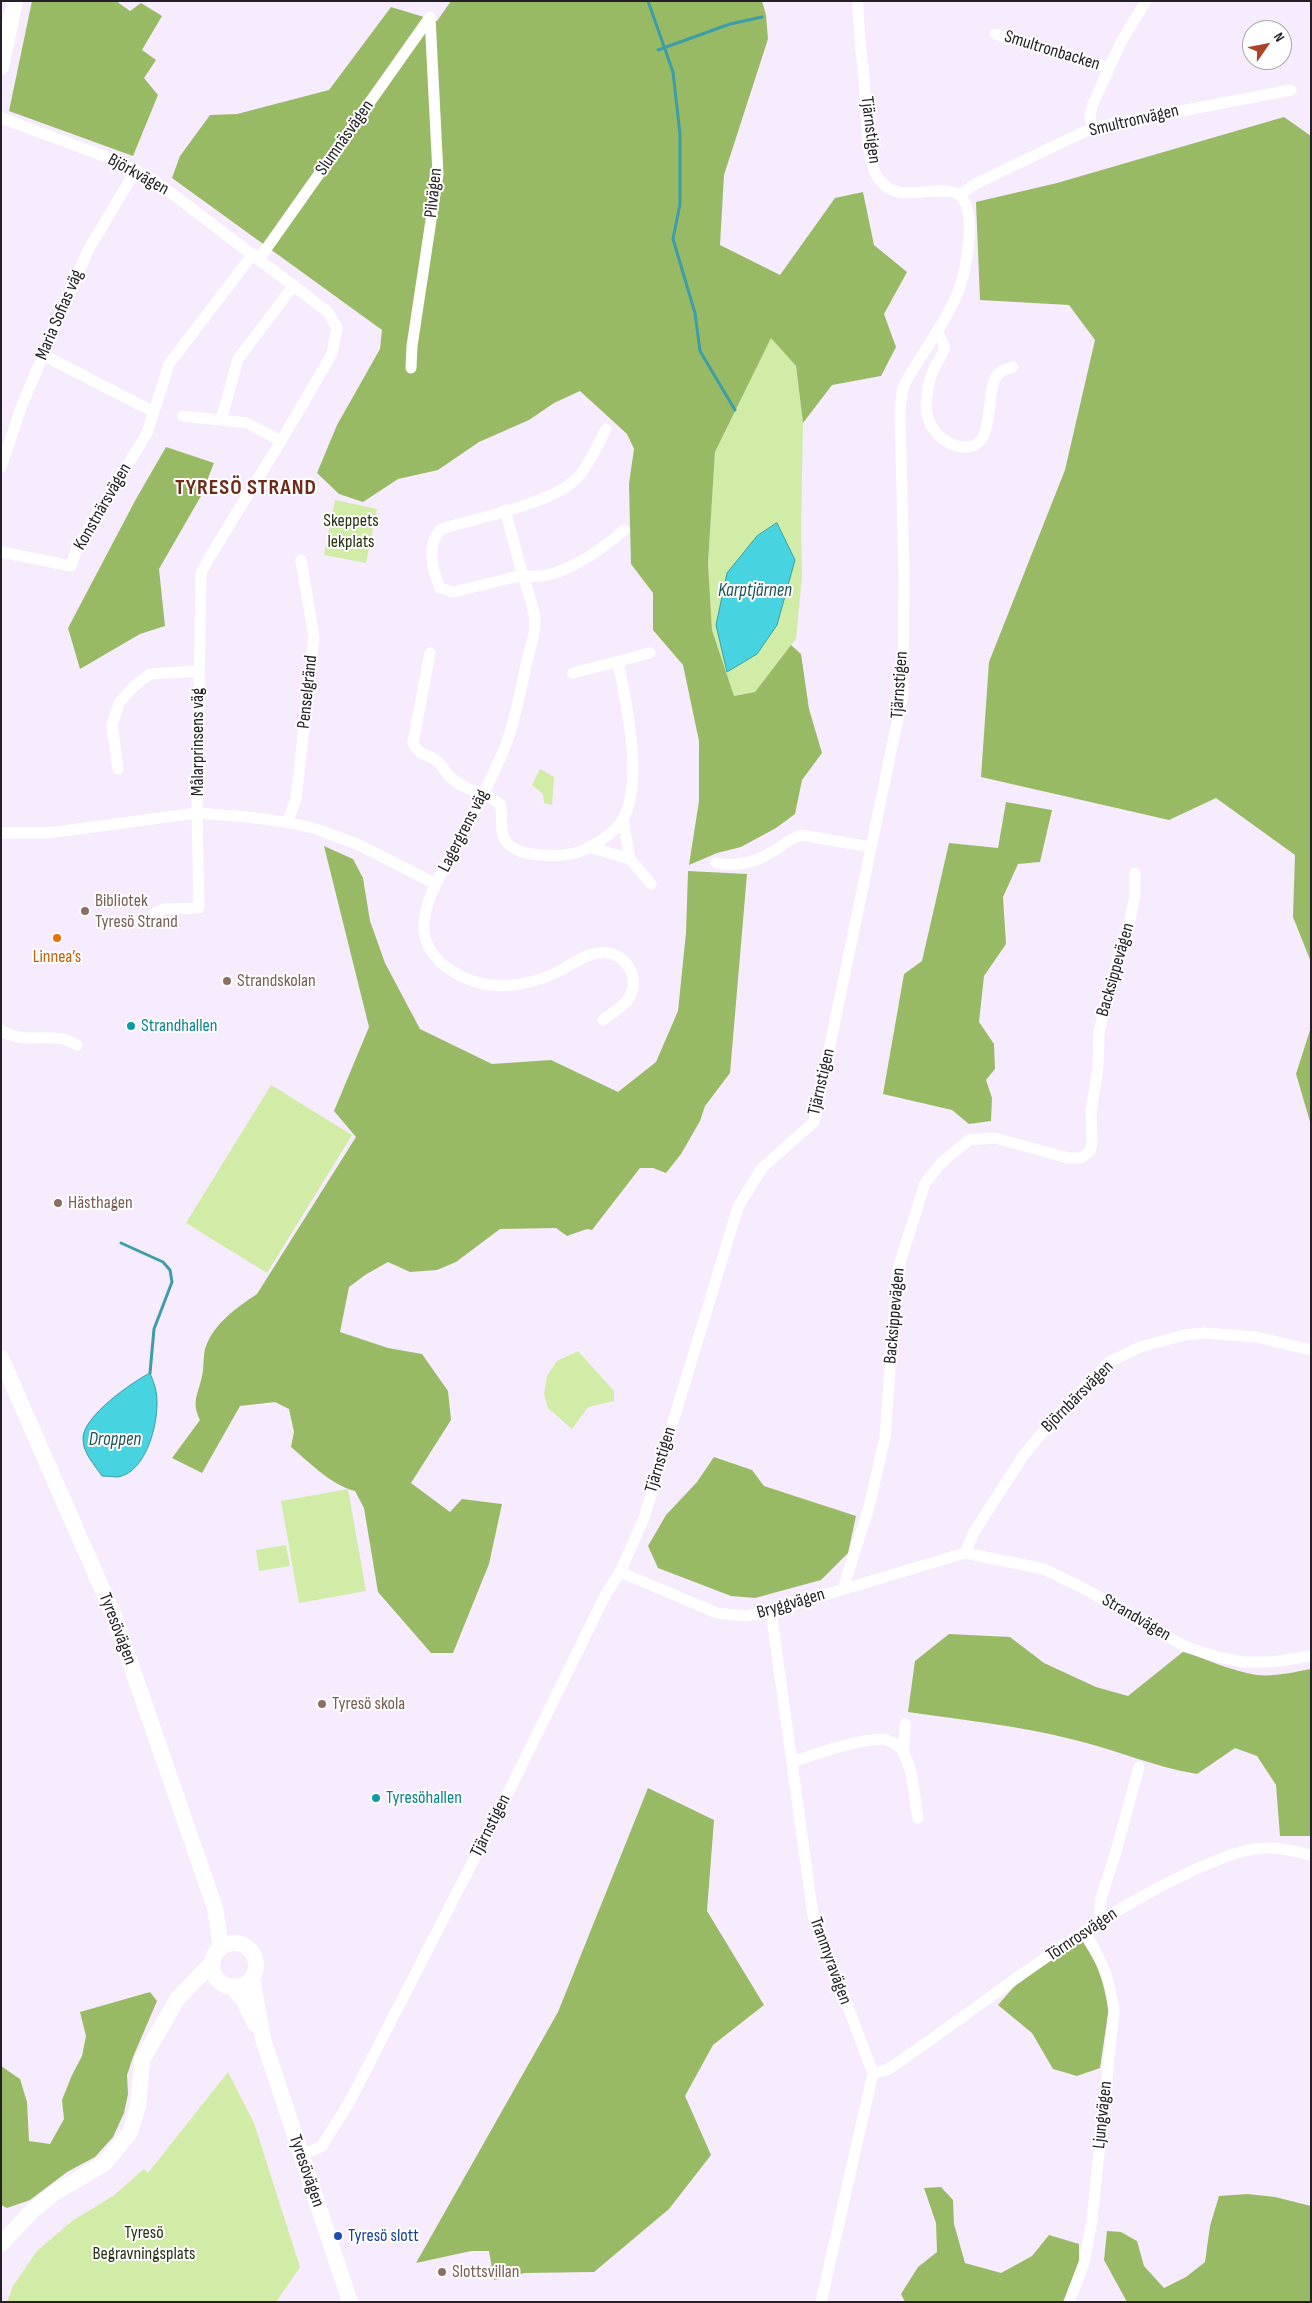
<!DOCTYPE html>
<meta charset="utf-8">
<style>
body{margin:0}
#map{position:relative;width:1312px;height:2303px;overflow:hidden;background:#f7ebfe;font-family:"Sofia Sans Condensed",sans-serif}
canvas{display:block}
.frame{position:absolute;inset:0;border:2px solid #252027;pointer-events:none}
.north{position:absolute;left:1242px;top:20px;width:50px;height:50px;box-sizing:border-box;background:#fff;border:1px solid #a8a6a9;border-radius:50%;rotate:57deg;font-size:14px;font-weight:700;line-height:20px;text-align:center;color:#252027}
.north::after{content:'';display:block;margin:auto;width:18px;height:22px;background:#ac4326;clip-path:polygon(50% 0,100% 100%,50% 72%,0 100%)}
</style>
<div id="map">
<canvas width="1312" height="2303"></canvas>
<div class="frame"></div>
<div class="north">N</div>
</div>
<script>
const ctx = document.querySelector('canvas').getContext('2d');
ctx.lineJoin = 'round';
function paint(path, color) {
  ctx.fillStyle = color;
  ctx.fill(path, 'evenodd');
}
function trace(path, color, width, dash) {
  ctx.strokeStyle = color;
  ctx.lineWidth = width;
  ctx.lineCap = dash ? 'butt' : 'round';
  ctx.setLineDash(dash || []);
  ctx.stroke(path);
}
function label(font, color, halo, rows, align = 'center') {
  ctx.font = font + ' "Sofia Sans Condensed",sans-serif';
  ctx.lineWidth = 4;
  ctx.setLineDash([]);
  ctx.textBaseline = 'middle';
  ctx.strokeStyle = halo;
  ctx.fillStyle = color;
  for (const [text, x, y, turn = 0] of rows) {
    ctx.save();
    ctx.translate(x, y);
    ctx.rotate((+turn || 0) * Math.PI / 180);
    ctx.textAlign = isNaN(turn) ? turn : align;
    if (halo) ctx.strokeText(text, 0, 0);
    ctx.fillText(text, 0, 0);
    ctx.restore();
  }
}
const green = new Path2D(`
 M771 337 796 366 803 423 801 528 802 577 796 639 755 692 734 696 712 630 708 563 715 452ZM794 560 777 625 757 654Z
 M335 500 377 509 366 563 324 555Z
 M540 769 554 777 552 805 544 803 543 794 532 785Z
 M271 1085 352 1135 267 1273 186 1223Z
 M578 1351 614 1391V1401L588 1407 572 1429 548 1408 544 1394 547 1376 557 1361Z
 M348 1489 366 1591 299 1603 281 1501Z
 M286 1545 290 1566 259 1571 256 1550Z
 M228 2072 254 2123 300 2267 276 2302H7L13 2286 37 2251 72 2221 113 2196 144 2169 148 2173Z`);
const forest = new Path2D(`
 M32 1H116L130 11 141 3 162 16 142 50 156 60 144 78 158 95 133 156 9 111Z
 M451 1H762L766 15 768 39 724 175 720 245 780 275 835 198 863 192 874 245 907 272 884 314 896 347 881 376 832 385 803 423 796 366 771 338 715 452 708 563 712 630 734 696 755 692 791 645 801 654 809 709 822 753 802 780 795 814 776 828 741 847 717 853 689 865 699 801V741L683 665 653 630V593L631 564 629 484 634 449 627 434 580 391 554 403 529 420 479 442 438 470 398 479 363 502 339 494 317 473 337 425 380 349 382 330 172 178 180 156 210 115 237 114 329 90 391 7 437 21Z
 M1284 117 1311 136V962L1293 917 1295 855 1216 798 1169 820 981 777 989 662 1065 470 1095 340 1069 305 980 300 976 202 1057 183Z
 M166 447 214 463 201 496 159 569 165 626 140 634 80 669 68 628 136 499Z
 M1006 802 1052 810 1040 862 1018 864 1003 897 1006 944 984 976 979 1022 994 1044 995 1069 986 1080 992 1098 991 1121 969 1124 952 1110 883 1094 904 974 922 961 949 843 998 848Z
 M324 846 353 859 363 878 370 921 385 963 420 1029 492 1064 551 1060 618 1092 656 1062 678 1011 686 933 688 871 747 874 730 1073 705 1106 700 1121 681 1154 666 1173 653 1168H640L592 1230 587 1229 567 1236 556 1228 500 1229 456 1262 437 1270 410 1272 388 1262 365 1275 349 1287 340 1332 388 1348 422 1354 448 1391 451 1420 411 1483 450 1512 462 1499 502 1504 489 1564 453 1653H431L378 1592 364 1508 355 1491C331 1485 310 1463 291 1447L294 1432 289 1409 275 1402 240 1406 202 1473 172 1458 200 1420C191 1402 198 1395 202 1376 204 1368 203 1358 205 1349 213 1324 236 1308 257 1294L356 1137 334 1111 369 1027Z
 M1311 1027V1125L1296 1074Z
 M714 1457 752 1470 764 1486 856 1516 848 1553 821 1580 755 1598 731 1596 658 1568 648 1546 666 1515 697 1482Z
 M949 1634 1010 1637 1044 1663 1096 1687 1128 1696 1184 1651C1207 1660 1232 1671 1257 1675 1274 1677 1294 1672 1311 1669V1836H1280L1276 1785 1257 1756 1235 1748 1197 1774C1155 1767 1116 1750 1075 1740 1020 1726 964 1720 908 1712L915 1661Z
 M648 1788 714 1820 707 1911 764 2005 713 2045 685 2096 711 2155 669 2209 594 2272 525 2273 494 2280 489 2251H471L416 2263 558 2012Z
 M1080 1937 1103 1975 1109 2007 1100 2068 1077 2076 1053 2069 1032 2033 998 2005 1020 1980Z
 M150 1992 157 2001 133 2057 127 2075 128 2094 124 2113 113 2137 95 2157 67 2172 30 2200 7 2208 1 2205V2066L20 2079 27 2102 29 2141 50 2144 64 2119 62 2100 72 2075 82 2056 86 2036 80 2012Z
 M941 2187 953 2200 954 2224 965 2263 1001 2273 1032 2256 1049 2235 1079 2244V2267L1064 2302H905L901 2294 918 2267 937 2252 936 2223 924 2188Z
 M1248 2194 1275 2197 1311 2206V2302H1127L1104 2260 1107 2231 1121 2232 1137 2241 1144 2266 1164 2288 1186 2277 1205 2262 1210 2226 1219 2196Z`);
const water = new Path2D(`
 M777 523 795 560 777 625 757 654 727 672 716 625 727 573 757 536Z
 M150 1373C152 1378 155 1385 156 1391 161 1416 148 1472 118 1477 113 1477 107 1476 102 1476 94 1464 83 1453 83 1439 82 1417 132 1382 150 1373Z`);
const stream = new Path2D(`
 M648 1 673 72 680 134V204L673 239 695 313 700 351 735 410
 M658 50 730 24 762 17
 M121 1243 163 1262 170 1270 172 1282 154 1329 150 1373`);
const street = new Path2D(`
 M995 34 1109 68
 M1 118 123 163 154 180 328 312 337 328 332 354 281 441 209 558 201 573 197 813 199 908 164 909 154 913
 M1092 128 1090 115 1092 106 1121 42 1146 1
 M960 195 975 184 1092 128 1291 90
 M259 259 430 17
 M936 332C951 349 942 352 934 369 930 376 928 386 927 395 925 405 926 415 931 425 936 435 946 443 957 446 997 456 985 399 995 379 998 371 1006 369 1013 367
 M43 355 154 412
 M411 368 412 346 438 174 430 17
 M183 416 247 423 281 441
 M221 420 238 359 294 285
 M606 429C598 444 590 463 579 476 558 502 475 519 441 529 426 545 432 570 440 588L453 592 523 575C554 584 602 550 624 530
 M1 467 22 405 88 250 136 170
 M505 510C511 531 516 552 522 572 527 589 533 603 535 620 536 634 529 651 526 665 521 690 516 715 508 739 496 772 478 804 462 835 449 862 422 899 424 929 425 946 436 960 449 969 484 993 525 989 561 970 572 964 586 954 599 953 623 949 642 976 629 998 624 1006 611 1014 603 1020
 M1 552 71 566 77 548 147 433 169 364 253 254
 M430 653 413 743C421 758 426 752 437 761 442 765 445 771 449 776 457 785 472 790 483 795
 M573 673 650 653
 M118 769 112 725 119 703 133 687 150 674 199 671
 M484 793 500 804C504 816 498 831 506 841 516 857 553 857 570 854 586 852 616 833 623 819 644 781 626 702 618 662
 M623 819 630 859 651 884
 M287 823 296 799 314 637 301 560
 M1 833H48L197 813 248 817 291 823 316 829 357 844 436 884
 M589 847 630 859
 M716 863C734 867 754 863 770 853 781 847 789 839 801 835L871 847
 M1 1030C24 1047 54 1029 77 1045
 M965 1553 974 1532 1023 1456 1057 1415 1109 1362 1140 1347 1185 1335 1204 1333 1256 1337 1311 1350
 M620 1572 717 1613 745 1616 771 1611 965 1553 1044 1569 1085 1589 1186 1647 1218 1657 1243 1662H1272L1311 1656
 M843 1589 869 1507 885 1438 897 1272 925 1183 942 1162 969 1140 995 1138 1068 1158H1081L1090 1151 1092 1143 1091 1111 1098 1068 1099 1034 1105 1003 1129 926 1135 895V873
 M771 1611 813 1915 873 2073 821 2302
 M904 1753 905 1724
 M792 1762C814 1755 865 1736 886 1740 894 1742 901 1747 904 1754 914 1772 914 1798 918 1818
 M1104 1919 1100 1912 1101 1898 1115 1855 1139 1767
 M873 2073 887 2070C988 2002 1083 1921 1194 1870 1217 1860 1245 1847 1270 1848 1283 1848 1298 1852 1311 1855
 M301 2156 322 2146 350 2101 507 1795 606 1594 620 1572 644 1518 738 1207 762 1168 814 1122 903 694 904 576 900 411 902 392 907 379C925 350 946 321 959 290 966 270 981 199 953 192 926 186 897 205 878 178 865 159 866 101 864 77 861 52 858 27 858 1
 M1069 2302 1084 2263 1092 2220 1114 2011C1109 1976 1102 1961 1084 1931`);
const secondary = new Path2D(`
 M1 67 15 1
 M1 1358 114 1616 215 1908 221 1948
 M212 1965a22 22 0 1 1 44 0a22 22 0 1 1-44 0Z
 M252 1978 263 2039 350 2302
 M232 1986 244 2001 255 2024
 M1 2244 33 2210 54 2193 105 2163 130 2132 138 2106 142 2060 178 1998 213 1962`);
const markers = [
 [85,911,5,"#8d6e63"],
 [57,938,5,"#e8710a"],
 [227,981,5,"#8d6e63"],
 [131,1026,5,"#0f9aa8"],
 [58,1203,5,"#8d6e63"],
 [322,1704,5,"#8d6e63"],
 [376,1798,5,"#0f9aa8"],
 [338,2236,5,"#1a4fb4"],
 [442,2272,5,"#8d6e63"]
];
const streetNames = [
 ["Smultronbacken",1052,51,17],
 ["Smultronvägen",1134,121,-13],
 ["Tjärnstigen",870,130,83],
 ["Slumnäsvägen",345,138,-55],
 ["Björkvägen",138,175,29],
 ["Pilvägen",434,193,-84],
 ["Maria Sofias väg",60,315,-67],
 ["Konstnärsvägen",103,507,-60],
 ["Tjärnstigen",900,685,-86],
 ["Penselgränd",308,692,-84],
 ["Målarprinsens väg",198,742,-90],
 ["Lagergrens väg",464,831,-63],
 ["Backsippevägen",1116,970,-74],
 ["Tjärnstigen",822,1082,-77],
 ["Backsippevägen",895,1316,-85],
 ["Björnbärsvägen",1078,1397,-45],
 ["Tjärnstigen",661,1460,-73],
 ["Bryggvägen",791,1604,-16],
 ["Strandvägen",1136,1618,30],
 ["Tyresövägen",117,1629,69],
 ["Tjärnstigen",491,1826,-63],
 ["Törnrosvägen",1082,1935,-34],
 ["Tranmyravägen",830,1961,70],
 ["Ljungvägen",1103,2115,-84],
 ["Tyresövägen",306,2171,71]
];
const parkNames = [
 ["Skeppets",351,521],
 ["lekplats",351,542],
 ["Tyresö",144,2233],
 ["Begravningsplats",144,2254]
];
const educationNames = [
 ["Bibliotek",95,901],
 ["Tyresö Strand",95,922],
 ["Strandskolan",237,981],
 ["Hästhagen",68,1203],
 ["Tyresö skola",332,1704],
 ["Slottsvillan",452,2272]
];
const foodNames = [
 ["Linnea’s",57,957]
];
const cultureNames = [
 ["Strandhallen",141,1026],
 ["Tyresöhallen",386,1798]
];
const transitNames = [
 ["Tyresö slott",348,2236]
];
const waterNames = [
 ["Karptjärnen",755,591],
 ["Droppen",115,1440]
];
const districtNames = [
 ["TYRESÖ STRAND",246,488]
];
paint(green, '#d0eca6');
paint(forest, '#99ba64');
paint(water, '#47d3e0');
trace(water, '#3d9da8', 1);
trace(stream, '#3d9da8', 3);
trace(street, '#fff', 11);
trace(secondary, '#fff', 16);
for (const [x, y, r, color] of markers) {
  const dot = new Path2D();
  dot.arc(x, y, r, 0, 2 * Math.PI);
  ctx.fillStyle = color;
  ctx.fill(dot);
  trace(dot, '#fff', 2);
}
label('18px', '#252027', '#fff', streetNames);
label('18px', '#26330f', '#fff', parkNames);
label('18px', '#785e54', '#fff', educationNames, 'left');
label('18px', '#c56008', '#fff', foodNames);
label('18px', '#0d838f', '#fff', cultureNames, 'left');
label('18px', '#164399', '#fff', transitNames, 'left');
label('italic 19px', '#1a545a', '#fff', waterNames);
ctx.letterSpacing = '1px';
label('bold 22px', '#6e2b19', '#fff', districtNames);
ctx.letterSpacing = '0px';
</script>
